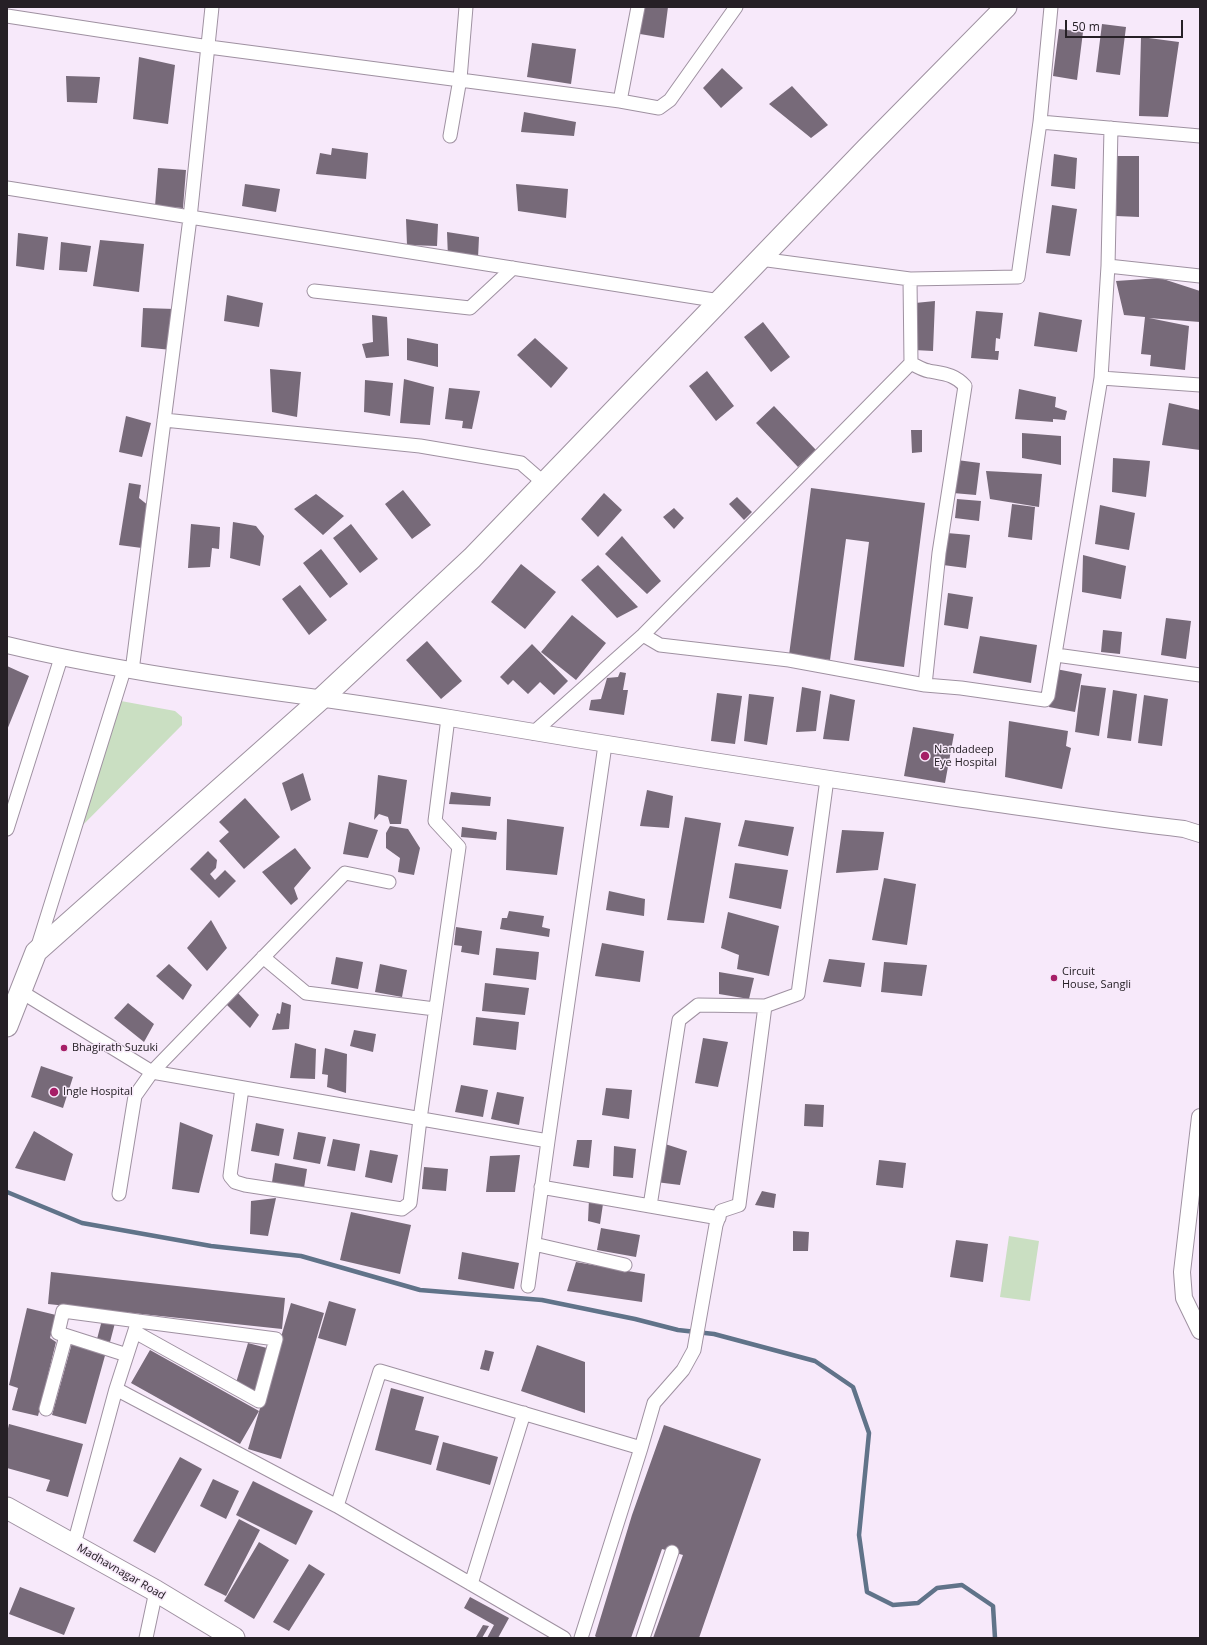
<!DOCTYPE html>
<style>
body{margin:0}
#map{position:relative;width:1207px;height:1645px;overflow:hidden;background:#f7e9fa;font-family:"Open Sans",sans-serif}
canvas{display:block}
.frame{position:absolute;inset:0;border:8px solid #262026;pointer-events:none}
.scale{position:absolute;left:1065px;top:20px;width:118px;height:18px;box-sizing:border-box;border:2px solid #262026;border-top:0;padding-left:5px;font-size:12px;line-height:14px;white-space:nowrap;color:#262026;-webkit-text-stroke:3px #f7e9fa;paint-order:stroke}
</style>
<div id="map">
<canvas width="1207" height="1645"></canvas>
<div class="frame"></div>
<div class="scale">50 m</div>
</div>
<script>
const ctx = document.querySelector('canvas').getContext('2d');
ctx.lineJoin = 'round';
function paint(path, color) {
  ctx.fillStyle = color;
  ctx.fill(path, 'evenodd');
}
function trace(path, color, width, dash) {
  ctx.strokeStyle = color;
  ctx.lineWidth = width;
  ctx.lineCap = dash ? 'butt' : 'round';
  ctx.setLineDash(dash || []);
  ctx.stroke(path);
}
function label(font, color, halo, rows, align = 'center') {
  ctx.font = font + ' "Open Sans",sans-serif';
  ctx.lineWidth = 3;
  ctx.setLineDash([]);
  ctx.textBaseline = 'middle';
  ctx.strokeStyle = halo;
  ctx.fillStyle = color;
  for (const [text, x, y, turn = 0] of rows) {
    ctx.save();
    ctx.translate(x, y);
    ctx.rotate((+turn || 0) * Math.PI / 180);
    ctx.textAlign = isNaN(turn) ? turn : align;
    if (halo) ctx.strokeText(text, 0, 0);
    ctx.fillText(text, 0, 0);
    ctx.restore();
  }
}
const green = new Path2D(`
 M121 701 175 711 182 717V725L74 834 68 835 66 832 112 706Z
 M1009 1236 1039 1241 1030 1301 1000 1297Z`);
const stream = new Path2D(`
 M7 1192 82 1223 211 1246 301 1256 420 1290 542 1300 635 1319 678 1330 714 1334 815 1361 853 1387 869 1433 859 1535 867 1592 893 1605 918 1603 937 1588 962 1585 993 1606 995 1638`);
const building = new Path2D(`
 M642 7H668L664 38 640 34Z
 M1102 24 1126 27 1120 75 1096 72Z
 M1059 29 1083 32 1077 80 1053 76Z
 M1141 37 1179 42 1168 117 1139 116Z
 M532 43 576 49 571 84 527 77Z
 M139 57 175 65 168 124 133 119Z
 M722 68 743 88 721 108 703 88Z
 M66 76 100 77 97 103 67 102Z
 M792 86 828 125 811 138 769 104Z
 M524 112 576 122 574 136 521 132Z
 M332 148 368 153 366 179 316 174 320 153 331 155Z
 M1054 154 1077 158 1075 189 1051 186Z
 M1117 156H1139V217L1116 216Z
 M158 168 186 170 183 208 155 206Z
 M245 184 280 189 276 212 242 206Z
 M516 184 568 189 566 218 518 211Z
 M1052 205 1077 209 1070 256 1046 253Z
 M406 219 438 224 437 246 407 245Z
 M447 232 479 237 478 258H448Z
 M18 233 48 237 44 270 16 266Z
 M100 240 144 244 139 292 93 286Z
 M61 242 91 246 87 272 59 270Z
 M1160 278 1200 291V322L1149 318 1189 326 1185 370 1150 366 1151 355 1141 354 1145 317 1124 315 1116 281Z
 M227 295 263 303 259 327 224 321Z
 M935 301 933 351 914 350 915 303Z
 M143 308 175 309 172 350 141 347Z
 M976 311 1003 313 1000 339 996 338 995 351H999L998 360 971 358Z
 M1039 312 1082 320 1077 352 1034 346Z
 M372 315 387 317 389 356 366 358 362 344 373 342Z
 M763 322 790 357 771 372 744 337Z
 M407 338 438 344V367L407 360Z
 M535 338 568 368 551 388 517 355Z
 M270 369 301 372 297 417 272 412Z
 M707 371 734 406 716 421 689 386Z
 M404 379 434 387 430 425 400 423Z
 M365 380 393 383 390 416 364 412Z
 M449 388 480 391 472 429 462 428 463 421 445 419Z
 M1019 389 1056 397 1055 407 1067 411 1065 420 1053 419V422L1015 419Z
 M1169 403 1200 410V450L1162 445Z
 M774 406 816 450 798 467 756 423Z
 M126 416 151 423 142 457 119 452Z
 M911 430H922V452L912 453Z
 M1022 433 1061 436V465L1022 458Z
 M1113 458 1150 461 1146 497 1112 492Z
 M957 460 980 463 976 495 953 493Z
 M986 471 1042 474 1039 507 990 499Z
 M129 483 141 485 139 498 149 506 142 548 119 545Z
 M811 488 925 503 904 667 854 660 869 542 846 539 830 660 789 655Z
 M403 490 431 525 412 539 385 504Z
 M604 493 622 510 598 537 581 519Z
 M316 494 344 516 323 535 294 509Z
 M737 497 752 512 744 520 729 504Z
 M957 499 981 501 979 521 955 518Z
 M1012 504 1035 507 1032 540 1008 537Z
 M1100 505 1135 513 1129 550 1095 544Z
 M674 508 684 518 674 529 663 517Z
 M233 522 256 526 264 536 260 566 230 558Z
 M191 524 220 527 219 549 212 548 210 567 188 568Z
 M351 524 378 559 360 573 333 538Z
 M947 533 970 535 966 568 943 565Z
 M622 536 661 581 647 594 605 554Z
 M321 549 348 584 330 598 303 563Z
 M1083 555 1126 566 1121 599 1082 592Z
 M521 564 556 592 525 629 491 602Z
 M598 565 638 607 617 618 581 580Z
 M300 585 327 620 309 635 282 599Z
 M948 593 973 597 968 629 944 625Z
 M572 615 606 643 576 680 541 652Z
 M1166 618 1191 621 1186 659 1161 655Z
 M1103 630 1122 632 1120 654 1101 652Z
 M980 636 1037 645 1031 683 973 673Z
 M427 641 462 681 441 699 406 660Z
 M532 644 568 681 554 695 540 682 528 694 513 680 508 685 500 677Z
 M7 666 29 676 7 730Z
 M1056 669 1082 674 1075 712 1049 707Z
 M620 672 626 673 623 690H628L624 715 589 710 591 700 601 699 607 678 618 677Z
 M1081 685 1106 688 1099 736 1075 732Z
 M802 687 821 691 816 731 796 732Z
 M1113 690 1137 694 1131 741 1107 738Z
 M717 693 742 696 735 744 711 741Z
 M749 694 774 697 767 745 744 741Z
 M830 694 855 700 849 741 823 739Z
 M1144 695 1168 699 1162 746 1138 743Z
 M1009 721 1068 731 1066 746 1071 748 1062 789 1005 777Z
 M913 727 954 734 945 783 904 776Z
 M303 773 311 800 291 811 282 783Z
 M378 775 407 780 401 824H390L388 817 379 814 374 820Z
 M647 790 673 796 669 828 640 826Z
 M451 792 491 797 490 806 449 804Z
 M245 798 280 837 244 869 219 841 229 832 219 822Z
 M685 817 721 823 704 923 667 920Z
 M507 819 564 827 557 875 506 870Z
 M745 820 794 827 788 856 738 846Z
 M349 822 378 830 368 858 343 854Z
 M390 826 408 829 420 848 414 875 398 872 400 858 386 848V833Z
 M462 827 497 832 496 840 461 837Z
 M842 830 884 832 878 870 836 873Z
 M295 848 311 868 294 888 298 899 291 905 262 872Z
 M208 851 217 860 216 868 210 874 215 880 225 870 236 881 219 898 190 869Z
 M735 863 788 870 781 909 729 898Z
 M884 878 916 884 907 945 872 940Z
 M609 891 645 899 644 916 606 910Z
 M509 911 544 916 542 927 550 929 549 937 500 929 502 918H507Z
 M728 912 779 926 769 976 737 969 739 955 721 948Z
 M211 920 227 948 207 971 187 948Z
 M456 927 482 931 479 955 461 952 462 946 454 945Z
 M602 943 644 951 640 982 595 976Z
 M496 948 539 952 536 980 493 975Z
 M336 957 363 962 358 989 331 984Z
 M829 959 865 963 861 987 823 982Z
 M884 962 927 965 922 996 881 992Z
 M169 964 192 985 183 1000 156 976Z
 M380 964 407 970 402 997 375 992Z
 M719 972 754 978 749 999 719 994Z
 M485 983 529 988 525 1015 482 1011Z
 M237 992 259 1015 250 1028 226 1004Z
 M282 1002 291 1005 289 1029 272 1030 277 1013 280 1014Z
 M128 1003 154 1024 144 1042 114 1018Z
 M476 1017 519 1022 516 1050 473 1045Z
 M354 1030 376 1034 373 1052 350 1046Z
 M703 1038 728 1042 718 1087 695 1083Z
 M295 1043 316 1049 315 1079 290 1078Z
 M325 1048 347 1054 346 1093 327 1087 328 1075 322 1074Z
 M41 1066 73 1077 63 1108 31 1097Z
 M461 1085 488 1090 483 1117 455 1112Z
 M606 1088 632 1090 629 1119 602 1115Z
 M497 1092 524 1097 519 1125 491 1119Z
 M805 1104 824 1105 823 1127 804 1126Z
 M180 1122 213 1135 199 1193 172 1189Z
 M256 1123 284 1129 279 1156 251 1151Z
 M34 1131 73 1154 65 1181 15 1168Z
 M298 1132 326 1137 320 1164 293 1159Z
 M333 1139 360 1144 355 1171 327 1166Z
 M577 1140H592L589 1168 573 1166Z
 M662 1143 687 1151 680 1185 656 1182Z
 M614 1146 636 1149 633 1178 613 1176Z
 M370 1150 398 1155 392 1183 365 1177Z
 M520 1155 515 1192H486L490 1156Z
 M879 1160 906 1163 903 1188 876 1185Z
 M275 1163 307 1169 304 1188 272 1182Z
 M424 1167 448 1169 446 1191 422 1189Z
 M762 1191 776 1194 774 1208 755 1205Z
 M276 1198 268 1236 250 1234 251 1201Z
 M589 1199 603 1204 600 1224 588 1221Z
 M351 1212 411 1225 400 1274 340 1260Z
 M601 1228 640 1235 636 1257 597 1250Z
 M793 1231 809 1232 808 1251H793Z
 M956 1240 988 1244 983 1282 950 1277Z
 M462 1252 519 1263 514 1289 458 1279Z
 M576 1262 645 1274 642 1302 567 1291Z
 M51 1272 285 1298 282 1329 48 1304Z
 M329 1301 356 1309 346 1346 318 1338Z
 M291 1303 324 1313 281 1459 248 1449Z
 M27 1308 56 1315 50 1338 56 1342 38 1416 12 1410 18 1388 9 1385Z
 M102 1320 115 1323 110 1342 97 1339Z
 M72 1343 106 1352 86 1424 52 1415Z
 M248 1343 267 1348 255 1392 235 1386Z
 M537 1345 585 1362V1413L521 1391Z
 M150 1350 259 1411 240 1444 131 1383Z
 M485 1350 494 1352 489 1371 480 1369Z
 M391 1388 424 1397 415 1430 439 1436 431 1465 375 1450Z
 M9 1424 83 1444 68 1497 46 1491 50 1480 7 1468V1433Z
 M664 1425 761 1459 699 1638H653L683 1555 662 1549 631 1638H597L595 1636 632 1515Z
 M443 1442 498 1457 490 1485 436 1470Z
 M180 1457 202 1469 155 1553 133 1541Z
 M213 1479 239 1491 226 1519 200 1506Z
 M253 1481 313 1511 296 1545 236 1515Z
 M239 1519 260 1530 226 1596 204 1585Z
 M259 1542 289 1560 254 1619 224 1601Z
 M309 1564 325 1574 289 1631 273 1622Z
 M20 1587 75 1608 64 1635 9 1614Z
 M470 1597 509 1618 498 1638H487L494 1625 464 1608Z
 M483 1625 489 1626 482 1638H478L476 1637Z`);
const minor = new Path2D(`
 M7 16 209 47 620 101 659 108 670 100 736 7
 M620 101 638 7
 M1040 122 1051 7
 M450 136 460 79 466 7
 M7 188 720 301
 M1108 266 1111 128
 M1200 276 1108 266 1101 378 1200 385
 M910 279 1018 277 1040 122 1200 136
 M314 291 470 308 513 268
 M911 363C916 366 923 370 929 371 944 374 954 374 965 386L939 553 925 685
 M164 420 420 446 521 463 544 483
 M643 635 660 645 789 660 925 685 961 688 1045 700 1048 696 1101 378
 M1056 655 1200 675
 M132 671 190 218 212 7
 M533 733 643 635 911 363 910 279 760 259
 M7 829 61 658
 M37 949 124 670
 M263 957 306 993 435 1009
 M20 991 152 1072 548 1141 605 745
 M242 1088 230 1176 235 1182 245 1185 402 1209 410 1203 420 1119 459 847 435 821 448 718
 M541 1187 719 1218
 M119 1194 135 1096 152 1072 345 873 389 882
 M650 1206 679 1020 698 1005 765 1006
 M534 1244 625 1265
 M528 1286 548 1141
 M127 1355 58 1333 63 1311 138 1321
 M116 1389 138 1321 276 1339 259 1401 135 1332
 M46 1409 66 1336
 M641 1448 654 1403 683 1370 694 1350 716 1225 721 1211 739 1205 765 1006 798 994 827 779
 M337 1506 380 1371 641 1448 581 1638
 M74 1544 116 1389 337 1506 564 1638
 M471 1584 524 1413
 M146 1638 156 1591
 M643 1638 672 1552`);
const tertiary = new Path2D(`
 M7 645C153 680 302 693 450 718 621 747 792 774 964 799 1037 809 1110 821 1184 829L1200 834
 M1200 1117 1182 1272 1184 1298 1200 1331`);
const primary = new Path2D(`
 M7 1026 36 952 321 699 472 558 866 149 1006 7
 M7 1508 156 1591 234 1638`);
const markers = [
 [925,756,5,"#a61e67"],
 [1054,978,4,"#a61e67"],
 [64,1048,4,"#a61e67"],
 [54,1092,5,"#a61e67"]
];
const poiNames = [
 ["Nandadeep",934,750],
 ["Eye Hospital",934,763],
 ["Circuit",1062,972],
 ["House, Sangli",1062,985],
 ["Bhagirath Suzuki",72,1048],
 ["Ingle Hospital",63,1092]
];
const streetNames = [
 ["Madhavnagar Road",121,1572,30]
];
paint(green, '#cadfc2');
trace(stream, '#607389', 4.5);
paint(building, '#776a79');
trace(minor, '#9f91a1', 15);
trace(tertiary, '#9f91a1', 18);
trace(primary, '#9f91a1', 23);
trace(minor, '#fff', 13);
trace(tertiary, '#fff', 16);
trace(primary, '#fff', 21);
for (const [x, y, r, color] of markers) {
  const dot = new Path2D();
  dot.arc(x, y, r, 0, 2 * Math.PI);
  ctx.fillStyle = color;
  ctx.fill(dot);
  trace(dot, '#f7e9fa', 1.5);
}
label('11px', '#262026', '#f7e9fa', poiNames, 'left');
label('11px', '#262026', '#f7e9fa', streetNames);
</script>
